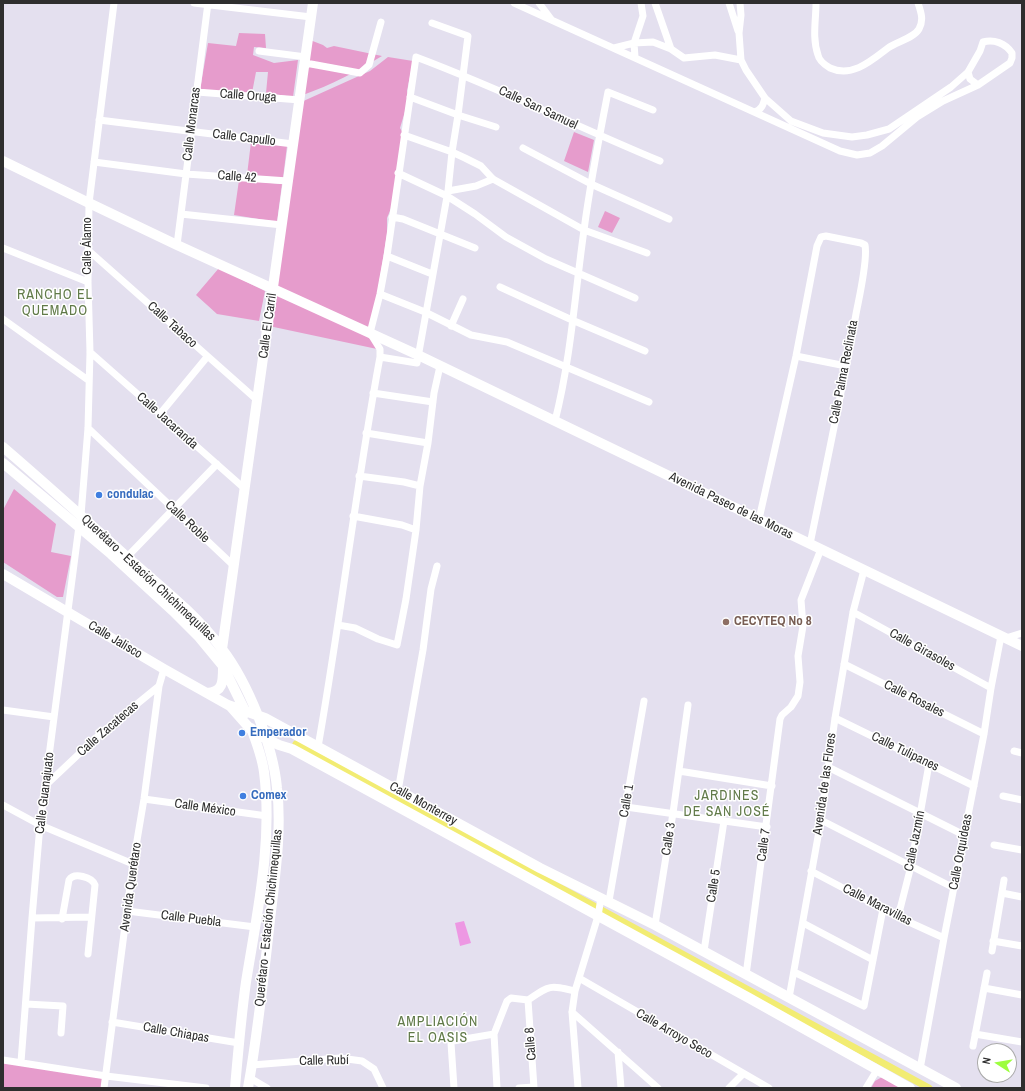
<!DOCTYPE html>
<meta charset="utf-8">
<style>
body{margin:0}
#map{position:relative;width:1025px;height:1091px;overflow:hidden;background:#e4e0ef;font-family:"Archivo Narrow",sans-serif}
canvas{display:block}
.frame{position:absolute;inset:0;border:4px solid #2e2e2e;pointer-events:none}
.north{position:absolute;left:977px;top:1043px;width:40px;height:40px;box-sizing:border-box;background:#fff;border:1px solid #ababab;border-radius:50%;rotate:282deg;font-size:11px;font-weight:700;line-height:16px;text-align:center;color:#2e2e2e}
.north::after{content:'';display:block;margin:auto;width:14px;height:18px;background:#9dfe3f;clip-path:polygon(50% 0,100% 100%,50% 72%,0 100%)}
</style>
<div id="map">
<canvas width="1025" height="1091"></canvas>
<div class="frame"></div>
<div class="north">N</div>
</div>
<script>
const ctx = document.querySelector('canvas').getContext('2d');
ctx.lineJoin = 'round';
function paint(path, color) {
  ctx.fillStyle = color;
  ctx.fill(path, 'evenodd');
}
function trace(path, color, width, dash) {
  ctx.strokeStyle = color;
  ctx.lineWidth = width;
  ctx.lineCap = dash ? 'butt' : 'round';
  ctx.setLineDash(dash || []);
  ctx.stroke(path);
}
function label(font, color, halo, rows, align = 'center') {
  ctx.font = font + ' "Archivo Narrow",sans-serif';
  ctx.lineWidth = 3;
  ctx.setLineDash([]);
  ctx.textBaseline = 'middle';
  ctx.strokeStyle = halo;
  ctx.fillStyle = color;
  for (const [text, x, y, turn = 0] of rows) {
    ctx.save();
    ctx.translate(x, y);
    ctx.rotate((+turn || 0) * Math.PI / 180);
    ctx.textAlign = isNaN(turn) ? turn : align;
    if (halo) ctx.strokeText(text, 0, 0);
    ctx.fillText(text, 0, 0);
    ctx.restore();
  }
}
const green = new Path2D(`
 M239 33 265 34 266 48 254 47 253 55 274 63 298 60 293 97 266 93 268 72H256L252 93 200 90 208 43 236 46Z
 M310 40 323 45 327 48 334 46 382 56C356 72 331 85 303 95Z
 M388 57 413 61 407 91 409 98 400 128 404 135 392 206 387 218V234L371 333 274 288 299 103 370 71Z
 M574 132 594 140 588 172 564 161Z
 M251 142 287 146 283 178 247 175Z
 M239 180 282 184 277 222 234 215Z
 M605 211 620 218 612 233 598 227Z
 M219 268 265 291 259 321 217 314 196 295Z
 M273 292 371 338 377 349 269 326Z
 M14 489 56 524 51 552 71 556 63 597H57L3 562V510Z
 M3 1061 105 1077 103 1088H3Z
 M882 1077 903 1088H871L875 1081Z`);
const pitch = new Path2D(`
 M464 921 471 943 460 946 455 923Z`);
const canal = new Path2D(`
 M296 744 929 1088`);
const street = new Path2D(`
 M194 3 311 17
 M514 3 840 151 857 155 870 153 882 146 917 117 943 101 978 85 1010 63 1012 58V53C1005 43 994 39 983 42L980 51 968 72 951 87 889 129 867 135 852 137 823 133 791 121 765 98 746 70 741 60 739 33 741 15 740 3
 M539 3 551 19
 M655 3 671 49
 M729 3 738 31
 M816 3C816 20 812 38 818 55 819 61 825 65 830 68 852 78 871 61 888 48 896 42 914 38 919 29 924 20 921 12 918 3
 M614 48 634 43 653 42 671 49 684 58 715 55 741 60
 M259 51 306 57
 M635 57 634 43 643 16 641 3
 M305 64H311L360 73 369 65 381 22
 M968 72 970 79 978 85
 M197 92 300 100
 M410 97 458 115 496 127
 M755 112C762 109 763 105 765 98
 M99 120 293 144
 M404 135 452 152 465 158 481 166 493 179 584 230 647 253
 M523 148 591 184 669 219
 M94 162 186 174 288 181
 M398 173 447 196 475 214 506 237 546 259 635 298
 M448 191 476 186 493 179
 M181 214 282 225
 M392 217 403 219 475 248
 M177 245 208 3
 M3 248 88 282
 M88 250 257 400
 M387 256 432 274
 M500 287 572 320 645 351
 M380 294 425 312 471 335 507 342 649 402
 M3 319 88 380
 M451 326 463 299
 M90 352 245 489
 M796 356 846 366
 M380 357 417 363 448 191 452 152 458 115 468 36 432 23
 M373 393 433 402
 M160 414 207 357
 M555 421C571 358 575 293 584 230 590 184 599 138 608 92L653 110
 M88 428 234 566
 M366 433 428 443
 M359 476 404 482 420 486
 M81 515 88 428 90 352 88 282 89 203 114 3
 M353 516 402 525 416 530
 M759 519 796 356 817 246 821 237 826 236 861 243 865 245C868 260 859 298 856 314 842 391 826 467 810 544
 M127 557 217 464
 M853 612 991 688
 M338 625 355 628 378 639 397 645 406 599 416 530 420 486 428 443 434 393 440 366
 M1006 638 1022 633
 M844 664 984 734
 M3 710 54 717
 M835 718 974 786
 M318 747C341 617 356 486 380 357V349L370 333 380 294 387 256 416 57C499 88 578 127 660 161
 M1014 751 1022 753
 M828 767 964 835
 M679 771 772 786
 M46 785 99 735 159 686 164 669
 M398 791 423 650 431 589 437 566
 M1003 796 1022 800
 M144 799 267 816
 M3 805 40 825 133 864
 M626 807 767 827
 M821 820 954 888
 M994 845 1022 850
 M811 871 898 917 944 938
 M1002 893 1022 897
 M609 901 644 701
 M127 911 255 927
 M898 917 911 866 929 764
 M32 918 91 917
 M62 919 69 880C74 872 92 877 95 885L88 954
 M803 923 873 960
 M655 925 673 813 688 705
 M993 941 1022 946
 M704 951 724 821
 M992 951 1004 880
 M794 972 864 1006 883 909
 M746 975 780 719 782 715 791 707 798 696 800 682 798 656 803 626 801 600 821 549
 M579 978 769 1088
 M984 988 1022 995
 M789 998 821 820 835 718 853 612 864 570
 M528 1000 534 1088
 M26 1004 63 1006 61 1033
 M572 1012 658 1088
 M112 1022 239 1043
 M975 1034 1022 1042
 M973 1046 987 973
 M618 1052 621 1088
 M3 1060 106 1076 206 1088
 M21 1062 32 918 40 825 79 526
 M252 1065 340 1058 362 1061 374 1069 383 1088
 M920 1069 944 938 984 734 991 688 1001 636
 M250 1078 267 1088
 M104 1088 133 864 144 799 159 686
 M454 1088 451 1043 453 1041 494 1034
 M497 1088 494 1034 507 1001 511 998 528 1000C550 985 549 985 575 991
 M519 1088 534 1087
 M578 1088 572 1012 575 991 598 916 601 898
 M729 1088 743 1074
 M866 1088 877 1070`);
const secondary = new Path2D(`
 M3 161 89 203 177 245 418 355 1022 646
 M3 447C45 483 86 520 127 557 160 586 196 614 222 649 248 683 273 745 277 788 282 831 275 877 270 920 264 976 258 1032 248 1088
 M3 463 111 554 173 611 199 637 223 666 246 713
 M3 574 164 669 228 705 265 718 540 868 655 925 956 1088
 M222 649 313 3
 M207 693C223 692 223 682 223 668
 M230 706 253 732 279 745 292 749 749 998 910 1088
 M235 1088C238 1053 241 1017 246 982 257 913 273 842 264 772 262 757 256 741 251 728`);
const markers = [
 [99,495,4,"#3f7fe0"],
 [726,622,4,"#8d6e63"],
 [242,733,4,"#3f7fe0"],
 [243,796,4,"#3f7fe0"]
];
const streetNames = [
 ["Calle Oruga",248,96,4],
 ["Calle San Samuel",538,108,25],
 ["Calle Monarcas",192,124,-83],
 ["Calle Capullo",244,138,7],
 ["Calle 42",237,177,4],
 ["Calle Álamo",88,246,-90],
 ["Calle Tabaco",172,325,42],
 ["Calle El Carril",268,326,-82],
 ["Calle Palma Reclinata",844,372,-79],
 ["Calle Jacaranda",167,421,42],
 ["Avenida Paseo de las Moras",731,506,26],
 ["Calle Roble",187,522,43],
 ["Querétaro - Estación Chichimequillas",148,578,43],
 ["Calle Jalisco",115,640,31],
 ["Calle Girasoles",922,650,29],
 ["Calle Rosales",914,699,27],
 ["Calle Zacatecas",108,729,-41],
 ["Calle Tulipanes",905,752,26],
 ["Avenida de las Flores",825,784,-82],
 ["Calle Guanajuato",45,793,-83],
 ["Calle 1",627,801,-80],
 ["Calle Monterrey",423,804,29],
 ["Calle México",205,808,8],
 ["Calle 3",669,839,-81],
 ["Calle Jazmín",915,841,-79],
 ["Calle 7",764,845,-82],
 ["Calle Orquídeas",961,852,-79],
 ["Calle 5",714,886,-81],
 ["Avenida Querétaro",131,887,-82],
 ["Calle Maravillas",877,905,27],
 ["Querétaro - Estación Chichimequillas",269,918,-84],
 ["Calle Puebla",191,919,7],
 ["Calle Chiapas",176,1033,10],
 ["Calle Arroyo Seco",674,1034,30],
 ["Calle 8",531,1044,-94],
 ["Calle Rubí",324,1061,-1]
];
const shopNames = [
 ["condulac",107,495],
 ["Emperador",250,733],
 ["Comex",251,796]
];
const educationNames = [
 ["CECYTEQ No 8",734,622]
];
const neighbourhoodNames = [
 ["RANCHO EL",55,295],
 ["QUEMADO",55,311],
 ["JARDINES",727,796],
 ["DE SAN JOSÉ",727,812],
 ["AMPLIACIÓN",438,1022],
 ["EL OASIS",438,1038]
];
paint(green, '#e69ccc');
paint(pitch, '#ed98e3');
trace(canal, '#f2ec72', 7);
trace(street, '#fff', 7);
trace(secondary, '#fff', 10);
for (const [x, y, r, color] of markers) {
  const dot = new Path2D();
  dot.arc(x, y, r, 0, 2 * Math.PI);
  ctx.fillStyle = color;
  ctx.fill(dot);
  trace(dot, '#fff', 1.5);
}
label('13px', '#2e2e2e', '#fff', streetNames);
label('bold 13px', '#366cbe', '#fff', shopNames, 'left');
label('bold 13px', '#785e54', '#fff', educationNames, 'left');
ctx.letterSpacing = '1px';
label('14px', '#617a49', '#fff', neighbourhoodNames);
ctx.letterSpacing = '0px';
</script>
